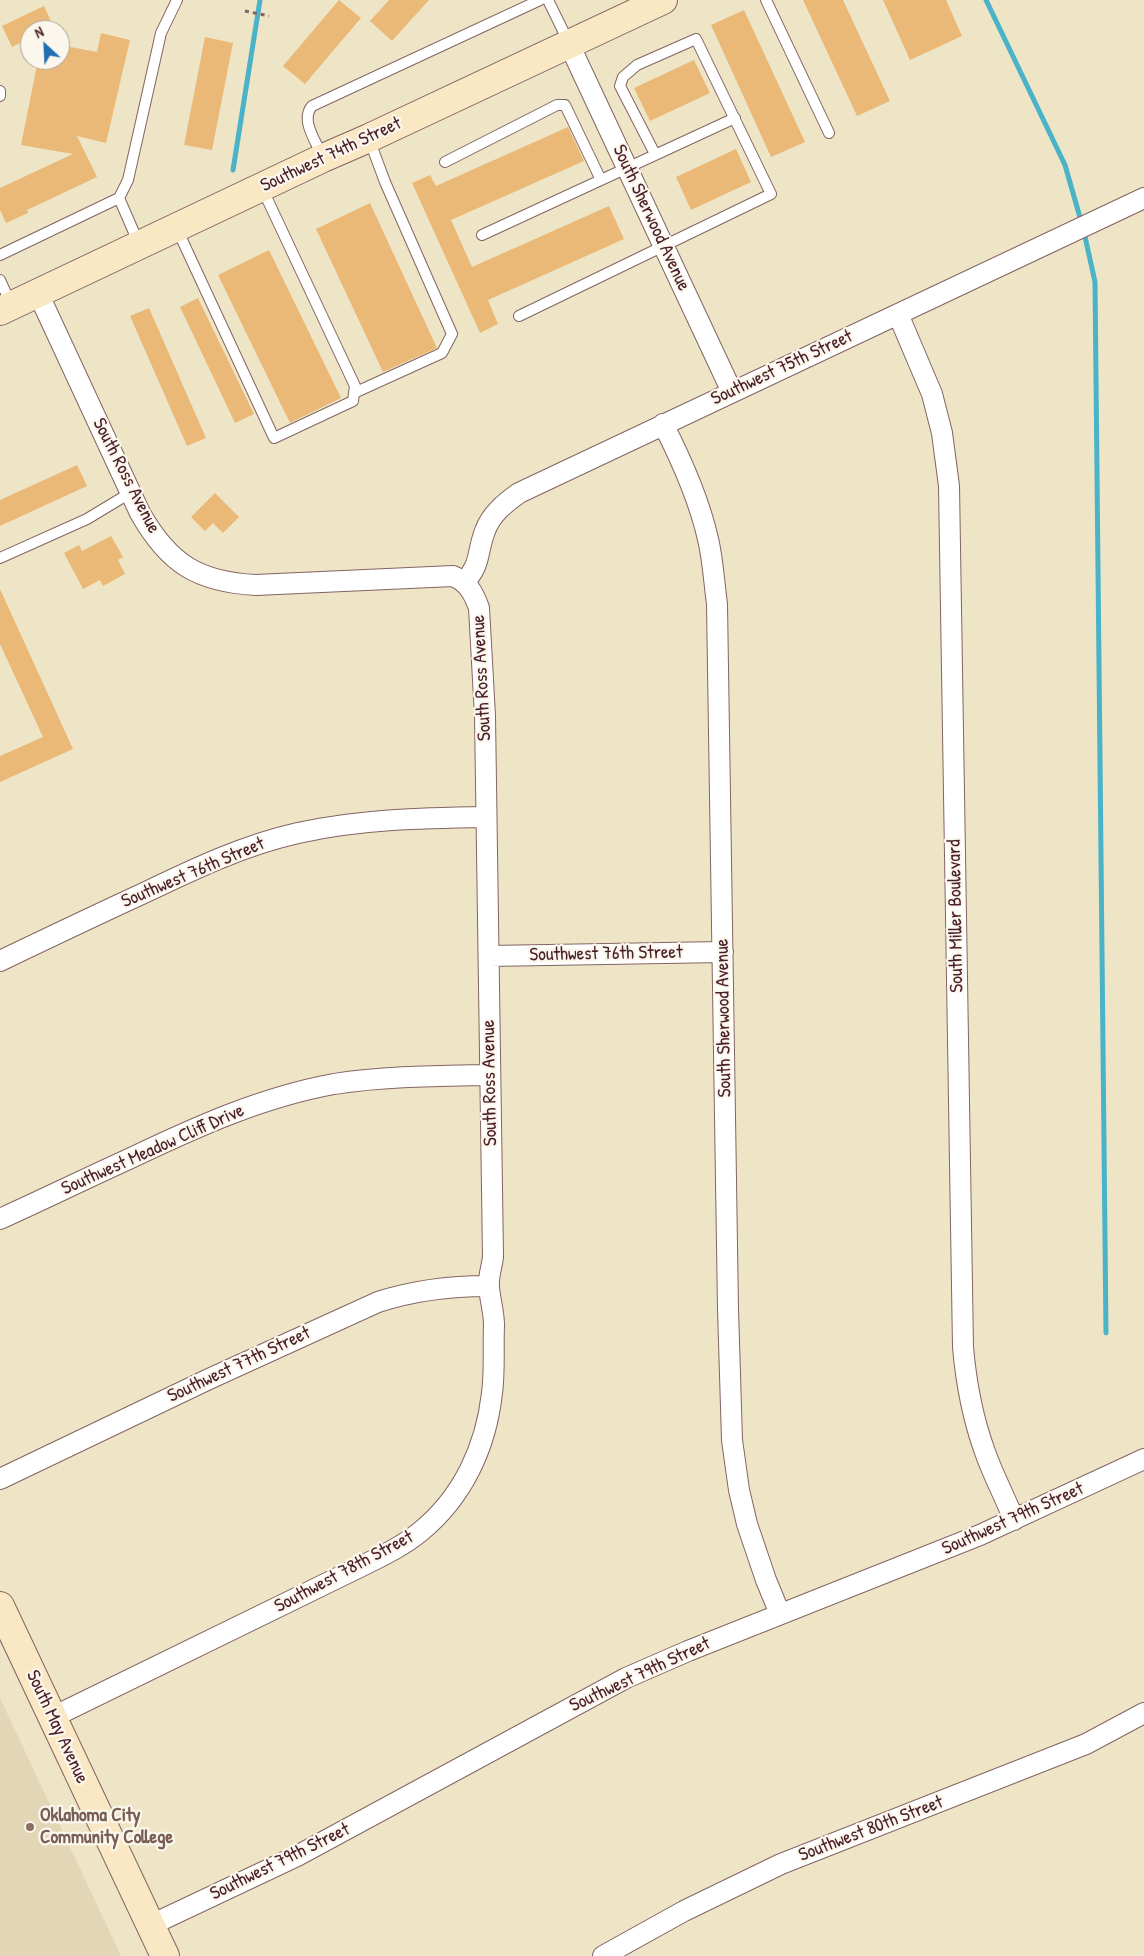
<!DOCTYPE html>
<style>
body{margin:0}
#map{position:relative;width:1144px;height:1956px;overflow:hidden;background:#eee5c7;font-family:"Patrick Hand",sans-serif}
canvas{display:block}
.north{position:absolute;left:20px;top:20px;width:50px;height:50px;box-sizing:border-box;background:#fbf7ec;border:1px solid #b4a19f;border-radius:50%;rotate:335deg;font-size:14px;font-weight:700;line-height:20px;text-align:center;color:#4a1f2b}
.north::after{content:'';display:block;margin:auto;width:18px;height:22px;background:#1f6fb2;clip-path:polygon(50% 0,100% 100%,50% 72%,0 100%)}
</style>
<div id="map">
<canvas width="1144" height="1956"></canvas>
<div class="north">N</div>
</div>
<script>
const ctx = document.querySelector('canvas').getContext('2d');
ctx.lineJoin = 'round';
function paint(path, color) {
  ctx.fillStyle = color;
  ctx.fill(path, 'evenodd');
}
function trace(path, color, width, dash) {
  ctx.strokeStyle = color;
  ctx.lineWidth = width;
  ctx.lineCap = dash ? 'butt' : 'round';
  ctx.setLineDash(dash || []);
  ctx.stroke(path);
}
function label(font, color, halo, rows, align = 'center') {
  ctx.font = font + ' "Patrick Hand",sans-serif';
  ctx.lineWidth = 4.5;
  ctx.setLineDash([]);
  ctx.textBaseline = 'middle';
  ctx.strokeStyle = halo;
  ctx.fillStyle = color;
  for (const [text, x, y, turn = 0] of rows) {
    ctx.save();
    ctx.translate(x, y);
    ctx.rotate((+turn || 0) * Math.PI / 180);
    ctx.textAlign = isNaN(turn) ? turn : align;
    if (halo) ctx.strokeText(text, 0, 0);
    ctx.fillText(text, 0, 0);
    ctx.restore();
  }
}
const built = new Path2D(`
 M0 1698 121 1956H0Z`);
const stream = new Path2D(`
 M986 0 1065 165 1081 221
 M233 170 260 0
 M1084 232 1095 282 1106 1333`);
const building = new Path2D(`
 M339 0 361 18 305 84 283 66Z
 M389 0H429L392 41 370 21Z
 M803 0H843L890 101 857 116Z
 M883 0H946L962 36 910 60Z
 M44 6 55 30H30V38L12 47 2 26Z
 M744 10 805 142 771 157 711 25Z
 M101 33 130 40 106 143 77 136 97 177 27 210 28 213 6 223 0 210V188L73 154 21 145 38 60H60V45L97 52Z
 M205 37 233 43 212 150 184 145Z
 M694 60 710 93 650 121 634 88Z
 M568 127 584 161 451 220 472 267 609 206 624 239 488 300 498 324 480 333 412 183 430 175 436 186Z
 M736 149 751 182 691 210 676 177Z
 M370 203 437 348 383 372 316 229Z
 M269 250 341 398 290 423 218 275Z
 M198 298 254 414 235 423 180 307Z
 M149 308 206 438 187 446 130 316Z
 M77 465 87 486 0 526V500Z
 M215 493 239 517 223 533 213 523 205 531 191 517Z
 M111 536 123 557 118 560 125 574 103 586 100 580 83 589 64 553 79 545 82 551Z
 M0 589 73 749 0 782V756L43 737 0 644Z`);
const path = new Path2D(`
 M245 11 269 16`);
const lane = new Path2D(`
 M548 0 569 43
 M766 0 829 133
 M0 91V96
 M322 156C316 141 300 120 312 106L540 0
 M445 162 557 105H565L601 180
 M177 229 274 438 353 401 355 386 262 188
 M482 235 735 118
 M139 244 119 198 128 180 161 33 177 0
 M0 255 119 198
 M0 280 11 304
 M519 316 771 194 696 39 637 65 623 77 620 86 655 154
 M354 393 442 353 452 334 385 182 369 139
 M0 558 87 519 130 493`);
const street = new Path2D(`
 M569 44 732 392
 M38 293 140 513C169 564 198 582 256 585L453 576C468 582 474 594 479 608L485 716 493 1257C492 1266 488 1277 489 1287 490 1300 494 1312 494 1325 493 1347 495 1371 492 1393 486 1447 463 1497 420 1532 404 1545 386 1554 368 1563L53 1717
 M898 314 932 394 942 433 949 486 963 1347C966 1382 973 1419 985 1452 993 1475 1005 1497 1014 1520
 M663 424C682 461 699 499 708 539 713 560 714 582 717 604L728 1309 732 1440 739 1490 747 1524 766 1580 780 1614
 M464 582C481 566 477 551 485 531 491 514 505 503 519 493L1144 198
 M489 956 723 952
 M0 961C48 938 96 915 144 893 194 869 244 845 298 833 361 819 423 818 486 817
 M0 1219C44 1199 87 1178 131 1158 196 1127 262 1097 334 1084 385 1076 438 1076 489 1075
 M0 1479 209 1379 378 1302C415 1290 450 1286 488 1286
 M151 1925 297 1856 626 1678 688 1651 980 1535 1144 1459
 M603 1956 684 1911 781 1864 1086 1744 1144 1713`);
const secondary = new Path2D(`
 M0 311 323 158 369 138 663 0
 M0 1606 165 1956`);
const markers = [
 [30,1827,5,"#8d6e63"]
];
const streetNames = [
 ["Southwest 74th Street",331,155,-25],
 ["South Sherwood Avenue",651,218,65],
 ["Southwest 75th Street",782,368,-25],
 ["South Ross Avenue",126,476,63],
 ["South Ross Avenue",482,678,-93],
 ["Southwest 76th Street",193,873,-23],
 ["South Miller Boulevard",956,916,-91],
 ["Southwest 76th Street",606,954,-1],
 ["South Sherwood Avenue",724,1018,-91],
 ["South Ross Avenue",490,1083,-91],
 ["Southwest Meadow Cliff Drive",153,1150,-24],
 ["Southwest 77th Street",239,1365,-25],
 ["Southwest 79th Street",1013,1519,-24],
 ["Southwest 78th Street",344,1572,-28],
 ["Southwest 79th Street",640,1675,-25],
 ["South May Avenue",57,1727,65],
 ["Southwest 80th Street",871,1829,-21],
 ["Southwest 79th Street",280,1862,-26]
];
const educationNames = [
 ["Oklahoma City",40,1816],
 ["Community College",40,1838]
];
paint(built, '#e2d6b7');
trace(stream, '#4ab3c8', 5);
paint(building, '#eab977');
trace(lane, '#836462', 12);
trace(street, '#836462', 22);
trace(secondary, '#836462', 30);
trace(path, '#836462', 3, [4, 4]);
trace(lane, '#fff', 10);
trace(street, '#fff', 20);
trace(secondary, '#fae7c3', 28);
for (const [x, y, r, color] of markers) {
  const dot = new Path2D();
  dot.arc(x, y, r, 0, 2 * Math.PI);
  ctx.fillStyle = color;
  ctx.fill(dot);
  trace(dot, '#fbf7ec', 2);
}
label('19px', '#4a1f2b', '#fbf7ec', streetNames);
label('bold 19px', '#785e54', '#fbf7ec', educationNames, 'left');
</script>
